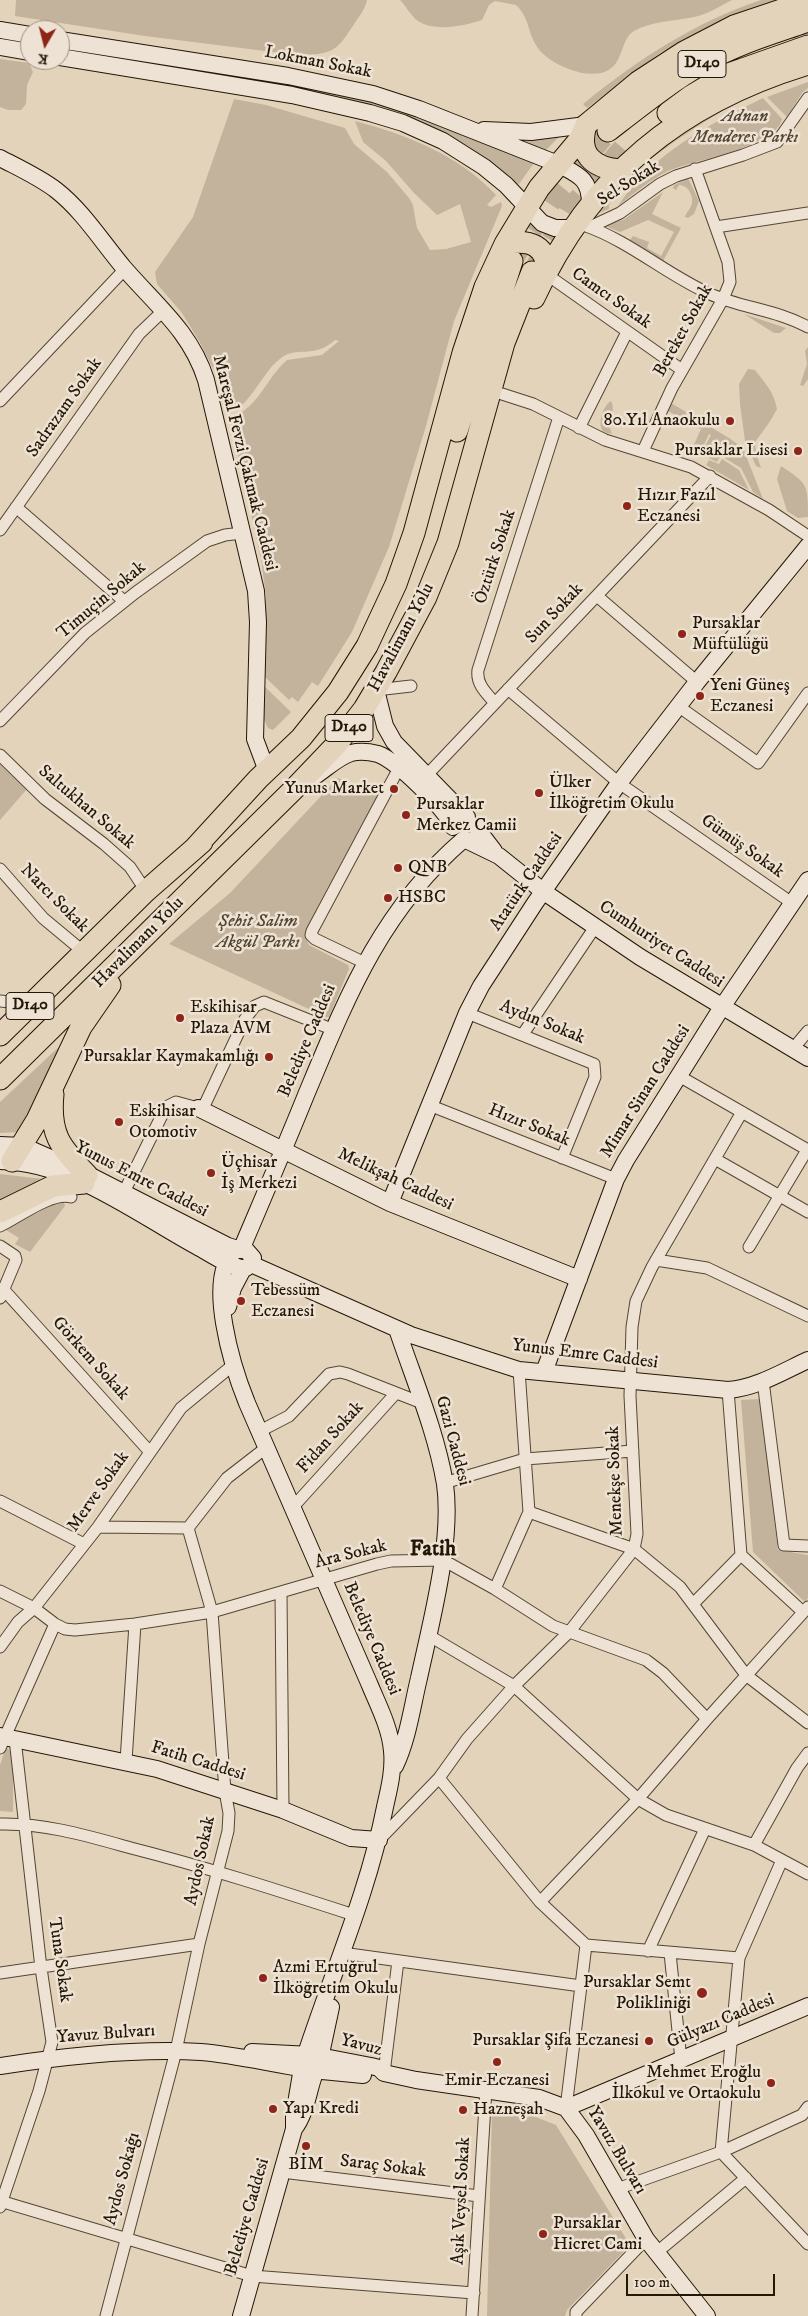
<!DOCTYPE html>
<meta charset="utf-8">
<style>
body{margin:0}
#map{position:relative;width:808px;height:2316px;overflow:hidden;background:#e4d3bb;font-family:"IM FELL DW Pica",serif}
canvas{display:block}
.north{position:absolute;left:20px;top:20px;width:50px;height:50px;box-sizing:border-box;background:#ede2d3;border:1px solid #9c9181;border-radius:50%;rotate:188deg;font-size:14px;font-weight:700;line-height:20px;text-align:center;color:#231705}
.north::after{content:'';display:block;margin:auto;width:18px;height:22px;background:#8f2418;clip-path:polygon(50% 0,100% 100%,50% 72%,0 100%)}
.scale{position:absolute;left:626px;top:2274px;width:149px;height:22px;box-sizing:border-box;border:2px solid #231705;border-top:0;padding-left:6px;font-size:15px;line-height:18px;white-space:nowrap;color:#231705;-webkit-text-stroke:4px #ede2d3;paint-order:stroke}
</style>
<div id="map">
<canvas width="808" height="2316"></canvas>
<div class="north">K</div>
<div class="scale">100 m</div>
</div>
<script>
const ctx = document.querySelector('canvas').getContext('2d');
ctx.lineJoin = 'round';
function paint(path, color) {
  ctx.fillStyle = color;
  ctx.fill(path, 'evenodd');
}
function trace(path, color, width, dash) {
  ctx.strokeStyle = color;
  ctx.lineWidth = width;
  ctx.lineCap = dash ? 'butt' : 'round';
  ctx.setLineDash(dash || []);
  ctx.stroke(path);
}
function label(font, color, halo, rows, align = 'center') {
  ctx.font = font + ' "IM FELL DW Pica",serif';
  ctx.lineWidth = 5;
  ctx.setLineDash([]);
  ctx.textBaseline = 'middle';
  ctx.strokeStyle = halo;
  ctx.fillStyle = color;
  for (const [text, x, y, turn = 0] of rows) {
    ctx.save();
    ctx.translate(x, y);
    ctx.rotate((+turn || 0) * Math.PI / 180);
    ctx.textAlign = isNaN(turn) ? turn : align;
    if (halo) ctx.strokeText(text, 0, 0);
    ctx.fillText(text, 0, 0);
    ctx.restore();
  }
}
const green = new Path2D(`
 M16 0H367C365 9 361 14 356 21 336 52 335 54 297 55L145 36 15 16Z
 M400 0H732C720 6 708 14 694 17 676 21 651 21 634 31 621 39 623 61 610 69 591 83 546 64 536 45 527 30 530 19 516 5L495 1 489 5 482 20C465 26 434 32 418 21 411 16 406 6 400 0Z
 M761 0H779L730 16 660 53 587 108 583 104C637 60 695 22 761 0Z
 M60 45 248 74 378 102 534 163 516 188 398 113C343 95 286 86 230 77 173 68 117 59 60 50Z
 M0 59 29 63 33 72 27 85 26 104 21 110H8L0 107Z
 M808 82V88L802 93 787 117 767 97Z
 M763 98 782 119C776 148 691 160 666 172 649 181 633 194 618 206 651 154 710 124 763 98Z
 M234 99 266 105 345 128 354 144 387 172 409 198 413 205 417 228 430 250 446 249 471 242 460 204 437 215 414 193 386 161 363 142 355 121C407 135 459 155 496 195L487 205 491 207 501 202 502 206 454 321 426 426 389 547 352 632 318 686 312 682 298 702 292 697 289 700 265 677 266 596 261 559 230 418C259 408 266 378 287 360L322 355 339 341 335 340C314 359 296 346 281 358 268 367 257 389 246 401L241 406 230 411 223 388 199 341 182 313 157 284 155 272 193 217Z
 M735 104C709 118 609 179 609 209L595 215 604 202 653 154 710 113Z
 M561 135 545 151 510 140Z
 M688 178 699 201 694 214 688 218 685 217C686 212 692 208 692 202 693 195 688 185 679 185L676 190 673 188 674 185Z
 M663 192 652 214 681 228 663 261 630 240 633 236 649 242 647 248 661 256 674 232 648 220 620 232 605 226V224L623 220Z
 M744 314 786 328 780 333H774Z
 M808 347V379L803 386 800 385 807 364 805 351Z
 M748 369 755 370C765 383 774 392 777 409 771 421 763 431 755 442L756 453 761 468 756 466 745 441 740 404 739 384Z
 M611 401C617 412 606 422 612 433 594 438 600 407 611 401Z
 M671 403 729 438 743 448 763 499 753 492 741 468 723 457 729 445 727 444 717 462 701 454 711 435 709 434 700 453 692 449 701 429 668 411Z
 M722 459 739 470 749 490 706 465 709 460 719 464Z
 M781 466C808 484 808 484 808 517L798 518 787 511 777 479Z
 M263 685 291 712 273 730 268 728 264 719Z
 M0 760 27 789 0 820Z
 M338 778C350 784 360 789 373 784L381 789 319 904 305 934 309 945 348 965 349 969 329 1017H326L169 944 230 893Z
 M63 1043 18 1132 0 1133V1102Z
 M0 1174 43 1179 0 1202Z
 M62 1197 65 1206 30 1252 15 1244 19 1238 3 1228 39 1212Z
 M760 1399 778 1550 808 1555V1598L805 1602 753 1552 741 1400Z
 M6 1747 13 1754V1812L0 1811V1765Z
 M492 2112 533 2116 556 2125 630 2245 567 2310 565 2316H487Z`);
const highwayTunnel = new Path2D(`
 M514 257 556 194 608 131
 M535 268 571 208 624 147`);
const street = new Path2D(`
 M586 226C631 242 667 275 710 294 742 308 777 310 808 327
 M590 227 620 213 660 184 676 176 743 155 777 142 808 98
 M716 227 808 213
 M546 274 682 370
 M502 394 533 404 605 440 691 467 769 510 808 536
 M0 401 125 269
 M579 428 627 332
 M643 451 672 388 723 299 730 282 728 262 695 169
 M16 507 124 601
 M0 530 139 334 163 311
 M597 596 697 682
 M508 689 619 783 792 903
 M376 690 411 686
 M495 703C486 693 476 684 478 670L559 417
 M678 706 758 763 808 693
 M0 721 85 633 135 593 207 541 225 535 242 533
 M0 755 45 799 104 844 130 867 146 891
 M426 776 710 476
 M0 869 43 918 85 953
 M365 963 315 939 311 935 312 931 399 768
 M0 1001 20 1003
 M467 1013 594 1064 595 1077 562 1158
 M523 1034 595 927
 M792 1050 808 1031
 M679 1076 808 1150
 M429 1105 616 1179
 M715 1159 808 1212
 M124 1192 166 1107 176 1102 198 1108 205 1104 245 1019 255 1006 264 1002 334 1030
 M0 1226C19 1217 51 1192 71 1197
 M0 1246 15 1256 16 1260 0 1298
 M749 1247 807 1150
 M656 1260 707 1268 808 1316
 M4 1290 149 1451
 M763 1381 784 1545 808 1546
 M728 1390 741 1555 803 1612
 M260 1431 289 1416 329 1374 340 1372 348 1374 422 1403
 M444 1483 525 1459 633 1451
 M0 1501 84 1544
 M293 1507 396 1393
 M529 1512 634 1549 680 1587 746 1675 808 1723
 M98 1527 188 1528 227 1478 267 1447
 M495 1589 529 1512 519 1370
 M0 1591 34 1608 55 1624 65 1629 75 1630 135 1624 212 1612 377 1564 391 1561 443 1560 495 1589 553 1626 646 1660 663 1673 707 1719
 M281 1592 283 1810
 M693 1604 741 1555
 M428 1635 514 1686 638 1799 666 1815 754 1845 808 1874
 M0 1647 18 1622 34 1608 98 1527 181 1408 233 1365
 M0 1748 55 1624
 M126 1761 135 1624
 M439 1778 540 1902 586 1945 566 2108
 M0 1824C45 1823 88 1836 131 1848 206 1867 280 1891 354 1915
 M379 1840 439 1778 467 1739 514 1686 570 1631 634 1549 637 1534 630 1396 632 1327 636 1301 652 1267 742 1112
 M754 1845 797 1768 808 1753
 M782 1860 739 1958 721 2152 808 2244
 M540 1902 638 1799 707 1719 808 1607
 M586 1945 739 1958
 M648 1951 705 1829
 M342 1953 581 1986
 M670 1953 681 2060
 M0 1973 199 1944
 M384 2073 398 1961
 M282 2172 479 2196
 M617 2189 721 2152 802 2115 808 2107
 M0 2201 252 2276 474 2293
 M0 2207 39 2091 52 2042 41 1968 15 1739
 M656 2253 746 2178
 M106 2316 176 2051 199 1944 228 1831 229 1813 225 1791 212 1612 188 1528
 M472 2316 486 2089
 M576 2316V2312L646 2239`);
const secondary = new Path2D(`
 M0 30 30 35
 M60 40 288 76 373 94 419 109 558 164C578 175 590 178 590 204
 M0 47 30 52
 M60 57 292 95 370 113 403 123 443 141 484 167 506 185 542 223 555 228H572
 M484 130 531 132 586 125
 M0 158C19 168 39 177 56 190 83 211 102 242 124 268 156 305 191 332 206 380L256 591 258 622 255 739 267 771
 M376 690 385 726 394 742 467 817
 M315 776C326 769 338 757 351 753 359 751 370 752 378 754 397 761 445 808 453 827
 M475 826 494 851
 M198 1108 390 1203 579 1279
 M0 1145 23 1146 69 1166
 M0 1161C71 1162 137 1214 198 1247 209 1253 234 1270 246 1268L251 1264 253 1258 246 1250H236C203 1276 234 1371 247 1403L369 1683C378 1705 390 1727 392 1751 394 1770 389 1789 385 1807 368 1894 331 1976 304 2060
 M93 1177 228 1246 241 1250C263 1198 285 1147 306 1095 347 997 381 910 464 839L499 856 544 892 640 957 808 1058
 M390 1203 467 1013 481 986 535 903 619 783 697 682 808 546
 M251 1264 411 1335 519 1370 728 1390C756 1388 782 1372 808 1360
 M228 1307 233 1288 243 1269
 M544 1372 616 1179 626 1160 722 1007 808 880
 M0 1736 157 1769 283 1810 351 1838 379 1840
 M395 1766C408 1739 412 1707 419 1678 431 1622 453 1541 445 1484 436 1431 414 1380 397 1329
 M252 2052 311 2055
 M314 2055 371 2066 379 2068 384 2073 416 2080 539 2098 566 2108 586 2135 646 2239 707 2316
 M303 2062 294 2115V2129C308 2111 308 2086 318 2065
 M319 2063 331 2007
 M0 2066C65 2056 136 2048 201 2052 237 2055 272 2064 307 2069
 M312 2070 363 2075
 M566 2108 808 2006
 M241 2316 294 2129`);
const highway = new Path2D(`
 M668 113 691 96 726 75 808 46
 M586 125C577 154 593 168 620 170
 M608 131C639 107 670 82 705 62 736 44 774 33 808 21
 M505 244C529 239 549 245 546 274
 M534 298C591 175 679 103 808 64
 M457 431 512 261
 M193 850 258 779 301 738 338 692 367 646 396 584 414 533 463 353 485 287 505 244 539 188 580 139 586 125 638 82 684 52 734 26 808 1
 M0 1035 146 891 202 842
 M0 1079 294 789 336 745 364 709 386 672 426 597 448 543 504 343 532 272
 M53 1094C49 1134 60 1147 87 1175
 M12 1161 37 1120 81 1027 110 985
 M0 1212 53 1186 84 1183`);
const markers = [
 [730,421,5,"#8f2418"],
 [798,451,5,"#8f2418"],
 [627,506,5,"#8f2418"],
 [682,634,5,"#8f2418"],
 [700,696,5,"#8f2418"],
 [394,789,5,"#8f2418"],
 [539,793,5,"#8f2418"],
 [406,815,5,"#8f2418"],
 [398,868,5,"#8f2418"],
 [388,898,5,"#8f2418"],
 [180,1018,5,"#8f2418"],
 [269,1057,5,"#8f2418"],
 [119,1122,5,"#8f2418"],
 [211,1173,5,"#8f2418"],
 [241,1301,5,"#8f2418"],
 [263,1978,5,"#8f2418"],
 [702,1993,6,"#8f2418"],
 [649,2041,5,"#8f2418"],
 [497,2062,5,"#8f2418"],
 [771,2083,5,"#8f2418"],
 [273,2109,5,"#8f2418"],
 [463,2110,5,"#8f2418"],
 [306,2146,5,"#8f2418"],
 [543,2234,5,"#8f2418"]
];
const shields = [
 [702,64,48],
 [349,728,48],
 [30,1006,48]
];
const shieldNames = [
 ["D140",702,64],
 ["D140",349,728],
 ["D140",30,1006]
];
const streetNames = [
 ["Lokman Sokak",318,63,11],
 ["Sel Sokak",629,184,-32],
 ["Camcı Sokak",611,299,35],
 ["Bereket Sokak",684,331,-61],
 ["Sadrazam Sokak",65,408,-55],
 ["Mareşal Fevzi Çakmak Caddesi",244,463,76],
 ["Öztürk Sokak",496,557,-72],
 ["Timuçin Sokak",102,601,-40],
 ["Sun Sokak",555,614,-47],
 ["Havalimanı Yolu",402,638,-62],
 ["Saltukhan Sokak",86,808,40],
 ["Gümüş Sokak",742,847,35],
 ["Atatürk Caddesi",527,882,-56],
 ["Narcı Sokak",54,899,45],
 ["Havalimanı Yolu",139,943,-45],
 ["Cumhuriyet Caddesi",661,945,33],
 ["Aydın Sokak",542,1023,22],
 ["Belediye Caddesi",308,1041,-67],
 ["Mimar Sinan Caddesi",646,1092,-58],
 ["Hızır Sokak",529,1126,22],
 ["Yunus Emre Caddesi",141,1180,27],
 ["Melikşah Caddesi",395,1180,25],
 ["Yunus Emre Caddesi",585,1355,7],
 ["Görkem Sokak",90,1359,48],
 ["Fidan Sokak",331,1438,-48],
 ["Gazi Caddesi",452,1441,75],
 ["Menekşe Sokak",616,1481,-92],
 ["Merve Sokak",99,1492,-55],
 ["Ara Sokak",351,1555,-14],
 ["Belediye Caddesi",371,1639,67],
 ["Fatih Caddesi",198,1762,17],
 ["Aydos Sokak",201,1861,-78],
 ["Tuna Sokak",59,1960,82],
 ["Gülyazı Caddesi",721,2022,-23],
 ["Yavuz Bulvarı",106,2035,-4],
 ["Yavuz",361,2046,15],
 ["Yavuz Bulvarı",616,2151,59],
 ["Saraç Sokak",383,2167,7],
 ["Aydos Sokağı",123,2179,-75],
 ["Aşık Veysel Sokak",462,2201,-87],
 ["Belediye Caddesi",248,2217,-74]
];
const parkNames = [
 ["Adnan",745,117],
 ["Menderes Parkı",745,138],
 ["Şehit Salim",258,922],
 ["Akgül Parkı",258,943]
];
const poiNames = [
 ["80.Yıl Anaokulu",720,421,"right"],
 ["Pursaklar Lisesi",788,451,"right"],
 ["Hızır Fazıl",637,496],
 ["Eczanesi",637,517],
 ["Pursaklar",692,624],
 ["Müftülüğü",692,645],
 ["Yeni Güneş",710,686],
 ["Eczanesi",710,707],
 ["Ülker",549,783],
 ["İlköğretim Okulu",549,804],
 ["Yunus Market",384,789,"right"],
 ["Pursaklar",416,805],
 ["Merkez Camii",416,826],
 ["QNB",408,868],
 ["HSBC",398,898],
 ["Eskihisar",190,1008],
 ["Plaza AVM",190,1029],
 ["Pursaklar Kaymakamlığı",259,1057,"right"],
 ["Eskihisar",129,1112],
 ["Otomotiv",129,1133],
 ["Üçhisar",221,1163],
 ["İş Merkezi",221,1184],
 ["Tebessüm",251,1291],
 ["Eczanesi",251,1312],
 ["Azmi Ertuğrul",273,1968],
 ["İlköğretim Okulu",273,1989],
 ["Pursaklar Semt",691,1983,"right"],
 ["Polikliniği",691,2004,"right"],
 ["Pursaklar Şifa Eczanesi",639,2041,"right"],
 ["Mehmet Eroğlu",761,2073,"right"],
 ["İlkokul ve Ortaokulu",761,2094,"right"],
 ["Emir Eczanesi",497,2081,"center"],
 ["Yapı Kredi",283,2109],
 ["Hazneşah",473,2110],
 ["BİM",306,2165,"center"],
 ["Pursaklar",553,2224],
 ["Hicret Cami",553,2245]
];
const districtNames = [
 ["Fatih",433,1550]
];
paint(green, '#c3b39c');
trace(highwayTunnel, '#bdad97', 21, [21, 11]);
trace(street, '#534632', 13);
trace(secondary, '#231705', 18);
trace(highway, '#231705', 23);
trace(street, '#ede2d3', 11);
trace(secondary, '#ede2d3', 16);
trace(highway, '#e4d3bb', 21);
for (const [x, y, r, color] of markers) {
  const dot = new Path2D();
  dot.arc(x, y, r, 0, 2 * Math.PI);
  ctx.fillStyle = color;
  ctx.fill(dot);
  trace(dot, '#ede2d3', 2);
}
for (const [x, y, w] of shields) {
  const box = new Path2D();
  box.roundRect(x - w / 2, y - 13.5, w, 27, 4);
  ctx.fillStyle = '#ede2d3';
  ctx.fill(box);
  trace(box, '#231705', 1);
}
label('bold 16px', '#231705', null, shieldNames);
label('18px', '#231705', '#ede2d3', streetNames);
label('italic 18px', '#534632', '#ede2d3', parkNames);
label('18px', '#231705', '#ede2d3', poiNames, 'left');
label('bold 22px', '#231705', '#ede2d3', districtNames);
</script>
